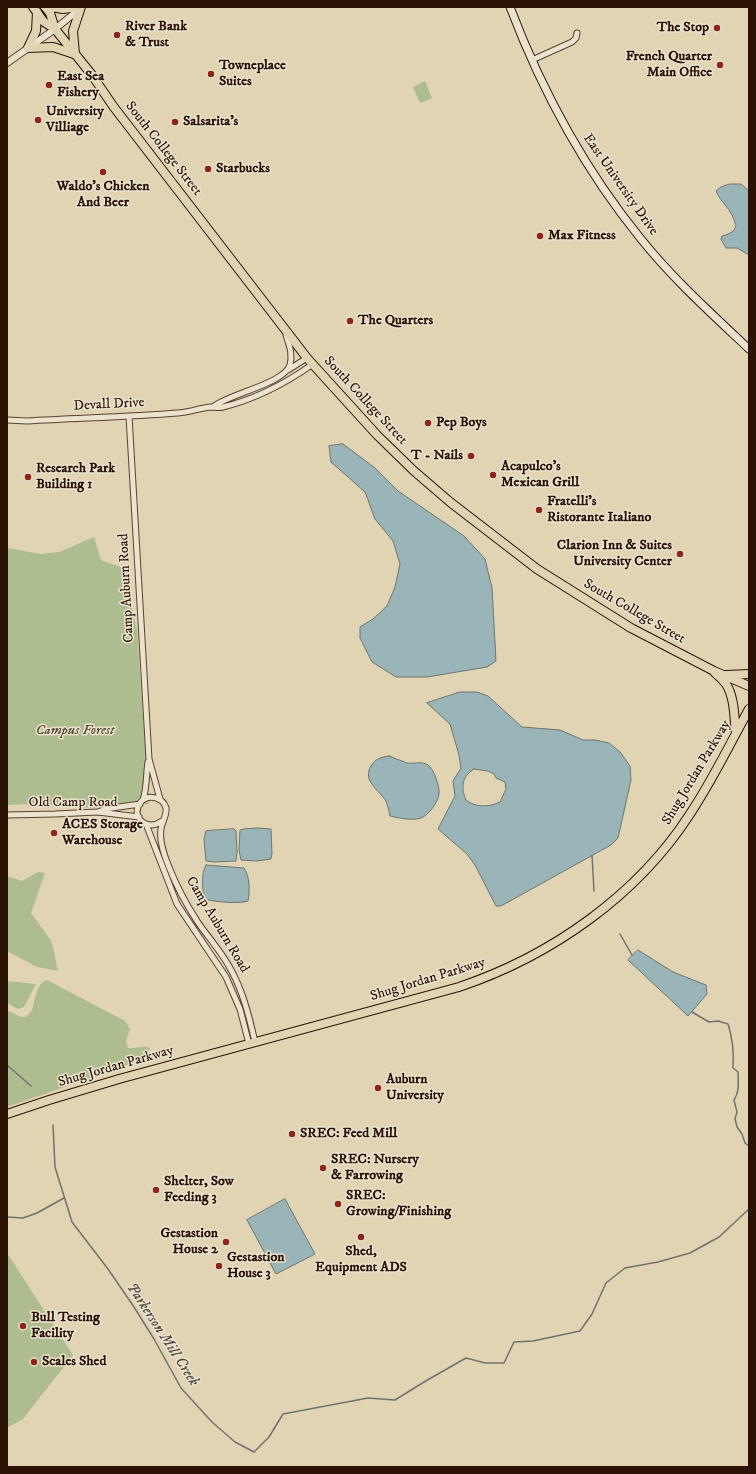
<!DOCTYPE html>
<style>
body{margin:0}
#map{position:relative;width:756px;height:1474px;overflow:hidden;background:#e0d4b3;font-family:"IM FELL DW Pica",serif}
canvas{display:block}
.frame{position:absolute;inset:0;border:8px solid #2a1205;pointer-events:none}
</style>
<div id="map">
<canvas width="756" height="1474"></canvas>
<div class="frame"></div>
</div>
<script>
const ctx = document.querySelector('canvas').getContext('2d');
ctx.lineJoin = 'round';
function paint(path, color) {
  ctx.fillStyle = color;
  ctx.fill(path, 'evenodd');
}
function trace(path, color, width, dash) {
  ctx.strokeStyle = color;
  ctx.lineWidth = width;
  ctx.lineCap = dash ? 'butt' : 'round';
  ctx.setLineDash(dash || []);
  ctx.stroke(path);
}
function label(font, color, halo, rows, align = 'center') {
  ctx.font = font + ' "IM FELL DW Pica",serif';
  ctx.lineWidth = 3;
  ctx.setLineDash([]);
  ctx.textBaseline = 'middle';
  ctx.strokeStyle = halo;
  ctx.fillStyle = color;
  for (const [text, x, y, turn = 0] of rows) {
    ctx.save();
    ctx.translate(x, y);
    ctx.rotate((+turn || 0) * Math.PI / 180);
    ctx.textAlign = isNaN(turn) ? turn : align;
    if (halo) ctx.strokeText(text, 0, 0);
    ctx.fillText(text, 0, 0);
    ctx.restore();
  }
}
const green = new Path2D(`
 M425 81 432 98 420 103 413 87Z
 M94 537 101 560 123 568 137 630 149 804 109 809 34 804 7 805V548L41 554 59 552Z
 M38 872 45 873 31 913 50 939 53 947 58 971 37 967 7 951V876L22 881Z
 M47 980 125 1021 130 1029 126 1041 128 1048C136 1049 143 1045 150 1048L146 1059 7 1107V1010L21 1017H25C28 1015 30 1013 32 1010 35 1001 36 983 47 980Z
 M7 981 36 984 24 1007 18 1009 7 1003Z
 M7 1253 73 1355 23 1419 7 1428Z`);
const water = new Path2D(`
 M730 184H741L749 191V255L737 248H726L721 239 722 236C729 234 735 232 736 225 734 220 732 214 729 210 724 203 719 199 716 191L721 187Z
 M343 444 375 468 398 491 464 536 485 559 492 588 496 661 487 667 427 677H396L372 662 360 638V627L373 619 387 606 395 587 400 564 393 541 375 519 365 492 331 462 329 446Z
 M460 692H477L488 696 522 727 560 730 583 740H595L609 743 620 752 630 766 631 780 618 838 611 845 501 906H496L475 865 467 854 438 829 455 796 453 781 461 768 459 755 450 724 427 703ZM474 769 488 771 494 774 496 778 505 782 506 789 500 802C489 807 476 808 466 800 461 788 461 777 474 769Z
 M389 756C395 758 401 761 407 763 414 764 422 761 428 765 434 769 440 787 439 794 438 802 429 815 421 818 412 821 399 818 390 816 389 811 388 806 386 801 379 790 362 781 371 766 375 759 381 757 389 756Z
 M258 828 271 829 272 853 271 859 257 861 241 860 239 850 240 830 244 829Z
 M234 829 236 831 237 851 236 861 215 862 206 861 204 839 206 831Z
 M206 865 244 868C250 877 250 891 248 901 240 904 213 902 205 899 202 891 201 873 206 865Z
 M638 950 673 972 706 985 707 994 688 1016 628 960Z
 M285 1199 315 1254 276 1274 247 1220Z`);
const stream = new Path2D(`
 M592 855 594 891
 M620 934 632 955
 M692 1012 709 1022 718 1021 728 1024C733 1039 734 1053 733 1068L738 1072C738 1082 740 1091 734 1100L737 1112 735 1119 737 1127 742 1134 745 1143 749 1146
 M7 1065 31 1086
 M53 1125 55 1167 72 1222 108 1269 134 1307 154 1339 181 1388 212 1422 235 1442 254 1452 269 1437 283 1414 368 1398 395 1400 424 1382 466 1358 485 1363H504L514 1342 533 1341 580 1331 592 1314 606 1283 625 1268 658 1262 690 1253 719 1237 749 1209
 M7 1217 23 1218 37 1213 64 1198`);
const minor = new Path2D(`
 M532 60 572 42 576 38 577 33
 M288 370 307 358
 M213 407C228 394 284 384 290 365 293 354 289 345 286 335
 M129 416 149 759 160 799
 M7 420 27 421C77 418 128 417 178 413 190 412 200 408 211 407 215 407 219 408 223 407 256 399 286 383 313 364
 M143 800C147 788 146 775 148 762
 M99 812 105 809 140 804
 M7 815 55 814 98 812 139 817
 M162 821C148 832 130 818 140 803 147 793 163 797 166 808 167 816 162 821 161 829 159 841 164 855 169 867 176 885 186 904 197 921 207 936 221 951 230 968 243 991 249 1016 255 1042
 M146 824 177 904 226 977 240 1009 249 1044`);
const tertiary = new Path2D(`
 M7 63 55 29 81 8`);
const secondary = new Path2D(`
 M510 7C542 91 584 169 641 239 673 279 712 314 749 349`);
const primary = new Path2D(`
 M33 7 44 22 55 29 92 75 113 106 307 358 377 435 414 471 450 502 537 569 631 628 714 671 749 686
 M45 7 50 13 55 29
 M51 7 63 9 81 7 73 31 75 54
 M28 48 53 47 74 54
 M28 48 36 31 37 12
 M715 673C719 676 723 680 726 684 735 698 734 718 736 733
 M726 675 749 674
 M7 1114 49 1100 119 1079 459 987C551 956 637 896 690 814 712 781 730 744 749 709`);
const markers = [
 [717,28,4,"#8f2418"],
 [117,35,4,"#8f2418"],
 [720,65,4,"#8f2418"],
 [211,74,4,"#8f2418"],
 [49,85,4,"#8f2418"],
 [38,120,4,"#8f2418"],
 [175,122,4,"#8f2418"],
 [208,169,4,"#8f2418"],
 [103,172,4,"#8f2418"],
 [540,236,4,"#8f2418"],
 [350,321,4,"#8f2418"],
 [428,423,4,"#8f2418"],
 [471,456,4,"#8f2418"],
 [493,475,4,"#8f2418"],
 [28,477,4,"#8f2418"],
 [539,510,4,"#8f2418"],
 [680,554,4,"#8f2418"],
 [54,833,4,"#8f2418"],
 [378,1088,4,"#8f2418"],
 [292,1134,4,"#8f2418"],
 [323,1168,4,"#8f2418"],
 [156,1190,4,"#8f2418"],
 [338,1204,4,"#8f2418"],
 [361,1237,4,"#8f2418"],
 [226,1242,4,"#8f2418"],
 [219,1266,4,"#8f2418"],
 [23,1326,4,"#8f2418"],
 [34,1362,4,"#8f2418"]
];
const poiNames = [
 ["River Bank",125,27],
 ["& Trust",125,43],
 ["The Stop",709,28,"right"],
 ["French Quarter",712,57,"right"],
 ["Main Office",712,73,"right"],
 ["Towneplace",219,66],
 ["Suites",219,82],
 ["East Sea",57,77],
 ["Fishery",57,93],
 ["University",46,112],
 ["Villiage",46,128],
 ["Salsarita's",183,122],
 ["Starbucks",216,169],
 ["Waldo's Chicken",103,187,"center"],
 ["And Beer",103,203,"center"],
 ["Max Fitness",548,236],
 ["The Quarters",358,321],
 ["Pep Boys",436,423],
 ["T - Nails",463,456,"right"],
 ["Acapulco's",501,467],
 ["Mexican Grill",501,483],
 ["Research Park",36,469],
 ["Building 1",36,485],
 ["Fratelli's",547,502],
 ["Ristorante Italiano",547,518],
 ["Clarion Inn & Suites",672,546,"right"],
 ["University Center",672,562,"right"],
 ["ACES Storage",62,825],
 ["Warehouse",62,841],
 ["Auburn",386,1080],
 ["University",386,1096],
 ["SREC: Feed Mill",300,1134],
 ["SREC: Nursery",331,1160],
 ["& Farrowing",331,1176],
 ["Shelter, Sow",164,1182],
 ["Feeding 3",164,1198],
 ["SREC:",346,1196],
 ["Growing/Finishing",346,1212],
 ["Gestastion",218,1234,"right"],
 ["House 2",218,1250,"right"],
 ["Shed,",361,1252,"center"],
 ["Equipment ADS",361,1268,"center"],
 ["Gestastion",227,1258],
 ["House 3",227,1274],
 ["Bull Testing",31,1318],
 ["Facility",31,1334],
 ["Scales Shed",42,1362]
];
const streetNames = [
 ["South College Street",163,149,52],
 ["East University Drive",620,185,55],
 ["South College Street",365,401,47],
 ["Devall Drive",109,405,-3],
 ["Camp Auburn Road",127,588,-93],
 ["South College Street",634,612,30],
 ["Shug Jordan Parkway",697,773,-59],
 ["Old Camp Road",73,803],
 ["Camp Auburn Road",217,925,59],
 ["Shug Jordan Parkway",428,980,-17],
 ["Shug Jordan Parkway",116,1067,-16]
];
const parkNames = [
 ["Campus Forest",75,731]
];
const waterNames = [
 ["Parkerson Mill Creek",162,1335,57]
];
paint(green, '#aebd90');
paint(water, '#99b5b8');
trace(water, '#6d7470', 1);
trace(stream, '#6d7470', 1.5);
trace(minor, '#584230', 7);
trace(tertiary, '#584230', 8);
trace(secondary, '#2a1205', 9);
trace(primary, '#2a1205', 10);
trace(minor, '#ebe3ce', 5);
trace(tertiary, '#ebe3ce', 6);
trace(secondary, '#ebe3ce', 7);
trace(primary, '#e0d4b3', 8);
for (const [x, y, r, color] of markers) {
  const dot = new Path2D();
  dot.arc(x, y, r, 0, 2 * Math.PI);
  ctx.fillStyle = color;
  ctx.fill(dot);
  trace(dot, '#ebe3ce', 1.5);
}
label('bold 14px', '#2a1205', '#ebe3ce', poiNames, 'left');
label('14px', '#2a1205', '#ebe3ce', streetNames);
label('italic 14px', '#52452f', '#ebe3ce', parkNames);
label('italic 15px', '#514b44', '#ebe3ce', waterNames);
</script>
